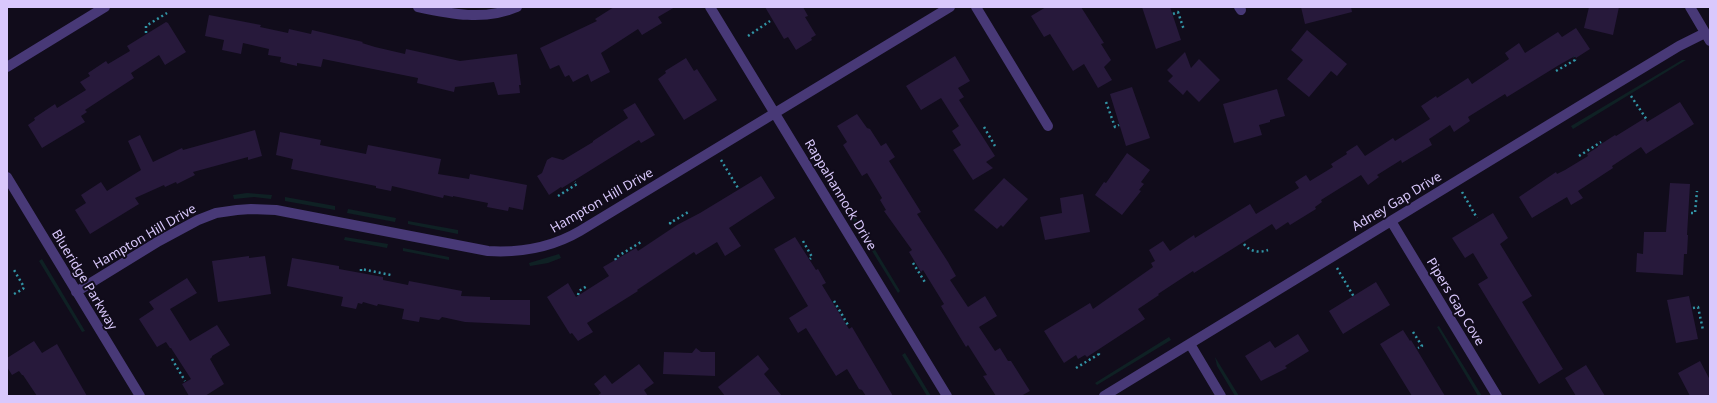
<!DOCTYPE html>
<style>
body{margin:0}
#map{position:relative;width:1717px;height:403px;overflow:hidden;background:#110c1b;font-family:"Noto Sans",sans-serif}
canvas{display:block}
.frame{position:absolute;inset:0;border:8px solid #d9c8fc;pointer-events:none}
</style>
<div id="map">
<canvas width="1717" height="403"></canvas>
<div class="frame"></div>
</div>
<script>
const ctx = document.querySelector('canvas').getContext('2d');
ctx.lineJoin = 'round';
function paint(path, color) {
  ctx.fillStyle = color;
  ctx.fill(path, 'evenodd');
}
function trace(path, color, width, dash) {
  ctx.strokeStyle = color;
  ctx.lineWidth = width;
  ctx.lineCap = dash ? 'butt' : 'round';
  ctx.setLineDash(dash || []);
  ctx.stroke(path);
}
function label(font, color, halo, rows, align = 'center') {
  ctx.font = font + ' "Noto Sans",sans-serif';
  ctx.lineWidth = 4;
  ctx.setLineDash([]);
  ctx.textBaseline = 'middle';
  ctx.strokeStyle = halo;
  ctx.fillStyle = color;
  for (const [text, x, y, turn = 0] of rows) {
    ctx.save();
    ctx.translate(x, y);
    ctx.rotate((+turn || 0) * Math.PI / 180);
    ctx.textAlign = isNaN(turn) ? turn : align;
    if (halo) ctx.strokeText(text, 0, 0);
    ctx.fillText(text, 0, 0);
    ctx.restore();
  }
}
const green = new Path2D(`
 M1682 60H1686L1573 129 1571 126Z
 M247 193 272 195 271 199 254 197 234 199 233 195Z
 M285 197 335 206V210L285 201Z
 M348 209 396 218 395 222 347 213Z
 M854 215 900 291 898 293 851 217Z
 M408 221 458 230V234L408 224Z
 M345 237 388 244 387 248 344 240Z
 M403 248 449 257V260L403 251Z
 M559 254 561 258 548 263 530 266 529 263Z
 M42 259 85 331 82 332 39 261Z
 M1439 326 1482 396H1478L1437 327Z
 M1169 337 1171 340 1097 385 1095 383Z
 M905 353 931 396H927L902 355Z
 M1215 357 1239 396H1235L1217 366Z`);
const building = new Path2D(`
 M614 7H675L658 17 662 23 642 35 638 29 601 53 610 72 591 82 588 74 573 82 569 75 565 77 559 65 550 69 540 48 597 21 595 19Z
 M765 7H803L808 16 805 17 816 35 811 38 812 40 796 50 788 37 784 39Z
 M1046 7H1081L1104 43 1101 44 1111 60 1104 67 1112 80 1098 88 1084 64 1073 71 1050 34 1044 37 1031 16Z
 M1142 7H1170L1181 40 1156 49Z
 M1301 7H1351L1352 12 1305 24Z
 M1589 7H1619L1613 35 1584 28Z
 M209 15 261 25 260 27 288 33 289 29 311 34 312 30 363 42 362 43 375 47 405 54 406 49 460 61 517 54 521 85H519L520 93 498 95 494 82 455 87 454 92 417 83 418 78 323 59 321 67 297 63V66L280 62 281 57 268 55 269 49 243 43 241 54 222 50 224 40 205 36Z
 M166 22 168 23 186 52 165 65 159 55 131 73 134 78 85 110 87 112 81 116 85 122 42 148 28 125 35 120 34 118 55 104 57 108 86 90 80 82 90 76 88 73 106 61 108 64 130 51 127 46Z
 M1576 28 1590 49 1576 58 1575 56 1559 65 1507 97 1505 94 1468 117 1470 121 1454 132 1450 125 1429 139 1432 145 1402 163 1401 160 1377 175 1379 177 1368 185 1361 175 1321 200 1322 202 1315 207 1316 209 1290 225 1288 222 1276 230 1272 224 1194 273 1193 271 1158 294 1159 295 1138 309 1145 319 1087 357 1085 355 1078 359 1076 355 1064 363 1044 331 1090 303 1093 309 1153 267 1151 263 1155 261 1149 250 1163 241 1170 251 1194 235 1195 238 1250 204 1256 214 1299 188 1295 182 1306 175 1310 181 1333 167 1331 164 1347 154 1346 152 1357 145 1365 156 1393 138 1395 141 1430 119 1421 106 1436 96 1437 98 1468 78 1472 84 1509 59 1505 53 1519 43 1525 53 1558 32 1562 37Z
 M1307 30 1347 64 1337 76 1331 71 1309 97 1287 79 1303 60 1291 50Z
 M1185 52 1191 68 1199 59 1220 80 1199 102 1187 90 1183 95 1168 81 1173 76 1167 70Z
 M955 56 970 81 958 88 964 97 959 100 995 156 986 162 993 168 973 180 953 150 961 145 952 131 959 126 941 98 921 110 906 86Z
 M686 58 694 71 697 69 717 100 684 120 658 79 666 73 665 71Z
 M1132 87 1150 138 1126 146 1110 94Z
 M1277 89 1285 116 1270 120V122L1259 125 1262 135 1234 143 1223 104Z
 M1680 102 1694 124 1646 154 1641 147 1612 166 1613 168 1578 191 1583 198 1571 205 1567 197 1532 218 1519 197 1556 172 1557 174 1565 170 1588 156 1587 154 1598 147V146L1615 135 1616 136 1645 118 1647 122Z
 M635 103 655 135 641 143 639 140 562 188 561 187 549 195 537 176 542 173 547 160 552 157 563 160 593 142V141L628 118 623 110Z
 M857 114 867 128 870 129 881 146 886 143 895 157 889 161 921 212 917 214 948 262 956 276 950 280 968 307 985 296 997 316 979 327 995 351 1000 348 1008 361H1011L1030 391 1021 396H996L983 376 987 375 968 345 966 347 941 306 944 304 923 270 921 272 909 252 912 250 884 211 886 210 880 200 882 198 867 173 862 176 843 145 847 142 837 126Z
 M255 130 262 156 248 160V157L193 172 195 175 177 184 176 182 165 187 164 185 135 198 139 204 90 234 75 210 86 203 81 195 101 182 107 191 141 170 128 141 140 135 153 162 182 148 183 150Z
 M280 132 321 140 320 145 366 154 368 145 441 159 438 174 469 179 470 174 527 185 523 210 509 207 508 211 487 207 488 203 453 196V197L444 195 443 198 392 186 391 191 376 188V186L291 169 293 159 276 155Z
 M1127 153 1150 170 1141 182 1144 184 1139 190 1141 191 1122 215 1095 195 1104 182 1106 183Z
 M761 176 775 198 729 228 741 246 725 256 717 242 696 255 694 252 637 290 638 291 587 323 593 332 578 341 572 333 570 334 547 297 568 283 576 297 609 276 603 267 636 248 638 251 677 225 700 213Z
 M1004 178 1028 199 1003 227 1001 225 997 229 974 210Z
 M1670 183 1690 184 1687 235H1688L1687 254H1684L1683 275 1636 272 1637 253 1643 254 1644 232H1666Z
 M1083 194 1090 232 1045 240 1040 217 1062 213 1060 198Z
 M1493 213 1508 238 1500 244 1532 296 1522 302 1563 369 1539 384 1478 284 1488 278 1473 253 1465 258 1452 238Z
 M795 237 816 270 818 269 826 283 822 285 849 329 852 327 893 396H866L862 390 859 389 847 369 836 376 806 328 798 333 789 318 808 306 774 249Z
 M249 256V258L265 256 271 294 218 302 212 261Z
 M292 258 339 266V269L383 277V280L408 285 409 281 462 291 461 296 490 297V300H530V325L465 322 442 317 439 320 420 317 419 322 402 319 404 309 378 304 377 306 363 302 362 304 358 303 356 309 341 306 343 297 287 286Z
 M187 278 197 293 170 309 190 341 217 325 230 345 212 356V357L210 359 224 384 205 396H189L182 384 191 379 171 348H170L166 342 157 347 139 319 154 309 149 302Z
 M1376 282 1390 305 1343 334 1329 311Z
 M1689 296 1698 339 1676 343 1667 300Z
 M1403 330 1410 341 1411 340 1445 396H1412L1380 344Z
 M1298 334 1309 351 1285 366 1287 368 1261 381 1245 356 1270 341 1275 348Z
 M34 341 42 353 57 344 87 396H37L23 375H22L19 371 12 375 7 367V358Z
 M696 348 701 352H715V376L663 374 664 352 692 353Z
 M758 355 769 369 764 374 782 396H725L718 387Z
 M1700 361 1710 380V396H1690L1678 373Z
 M639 364 654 383 644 390 648 396H597L601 393 594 384 605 375 612 384Z
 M1586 365 1605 396H1576L1565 378Z`);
const path = new Path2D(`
 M1173 14 1178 12 1184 30
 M146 33V26L167 13
 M748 36 770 21
 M1556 71 1575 60 1574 57
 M1631 96 1647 120
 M1106 102 1115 127 1119 125
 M984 127 995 146
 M1579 156 1601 142
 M721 160 738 188
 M1462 192 1477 218
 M558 196 577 184 575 182
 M1691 213H1695L1697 191
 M671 224 670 223 690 211
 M803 241 812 257 810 259
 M1244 244C1250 252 1259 253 1268 250
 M616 260 615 258 641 242
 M913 263 926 284
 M1337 268 1354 297
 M361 271V269L391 275
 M14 294 23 289 24 287 14 270
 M578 295 579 291 587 286
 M834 301 848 325
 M1693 308 1698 307 1703 330
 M1413 332 1422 346 1418 348
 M172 359 185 381
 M1076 368 1099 354 1097 352`);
const street = new Path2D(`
 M418 7C451 14 485 21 517 7
 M710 7 947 396
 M976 7 1048 126
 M1239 7 1241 10
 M1690 7 1710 41
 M7 67 105 7
 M7 177 140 396
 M1391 221 1497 396
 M76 292 159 241 198 220 216 213 237 210 251 209 276 210 488 251C521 253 551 248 580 231L950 7
 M1190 344 1221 396
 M1104 396 1578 107 1679 46 1705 33`);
const streetNames = [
 ["Rappahannock Drive",840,195,59],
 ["Hampton Hill Drive",602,201,-30],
 ["Adney Gap Drive",1397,202,-31],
 ["Hampton Hill Drive",145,237,-30],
 ["Blueridge Parkway",84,280,59],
 ["Pipers Gap Cove",1455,302,59]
];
paint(green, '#0f2124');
paint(building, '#27193b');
trace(path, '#3295a6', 2.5, [2, 3]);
trace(street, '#483977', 10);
label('13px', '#d9c8fc', '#110c1b', streetNames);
</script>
